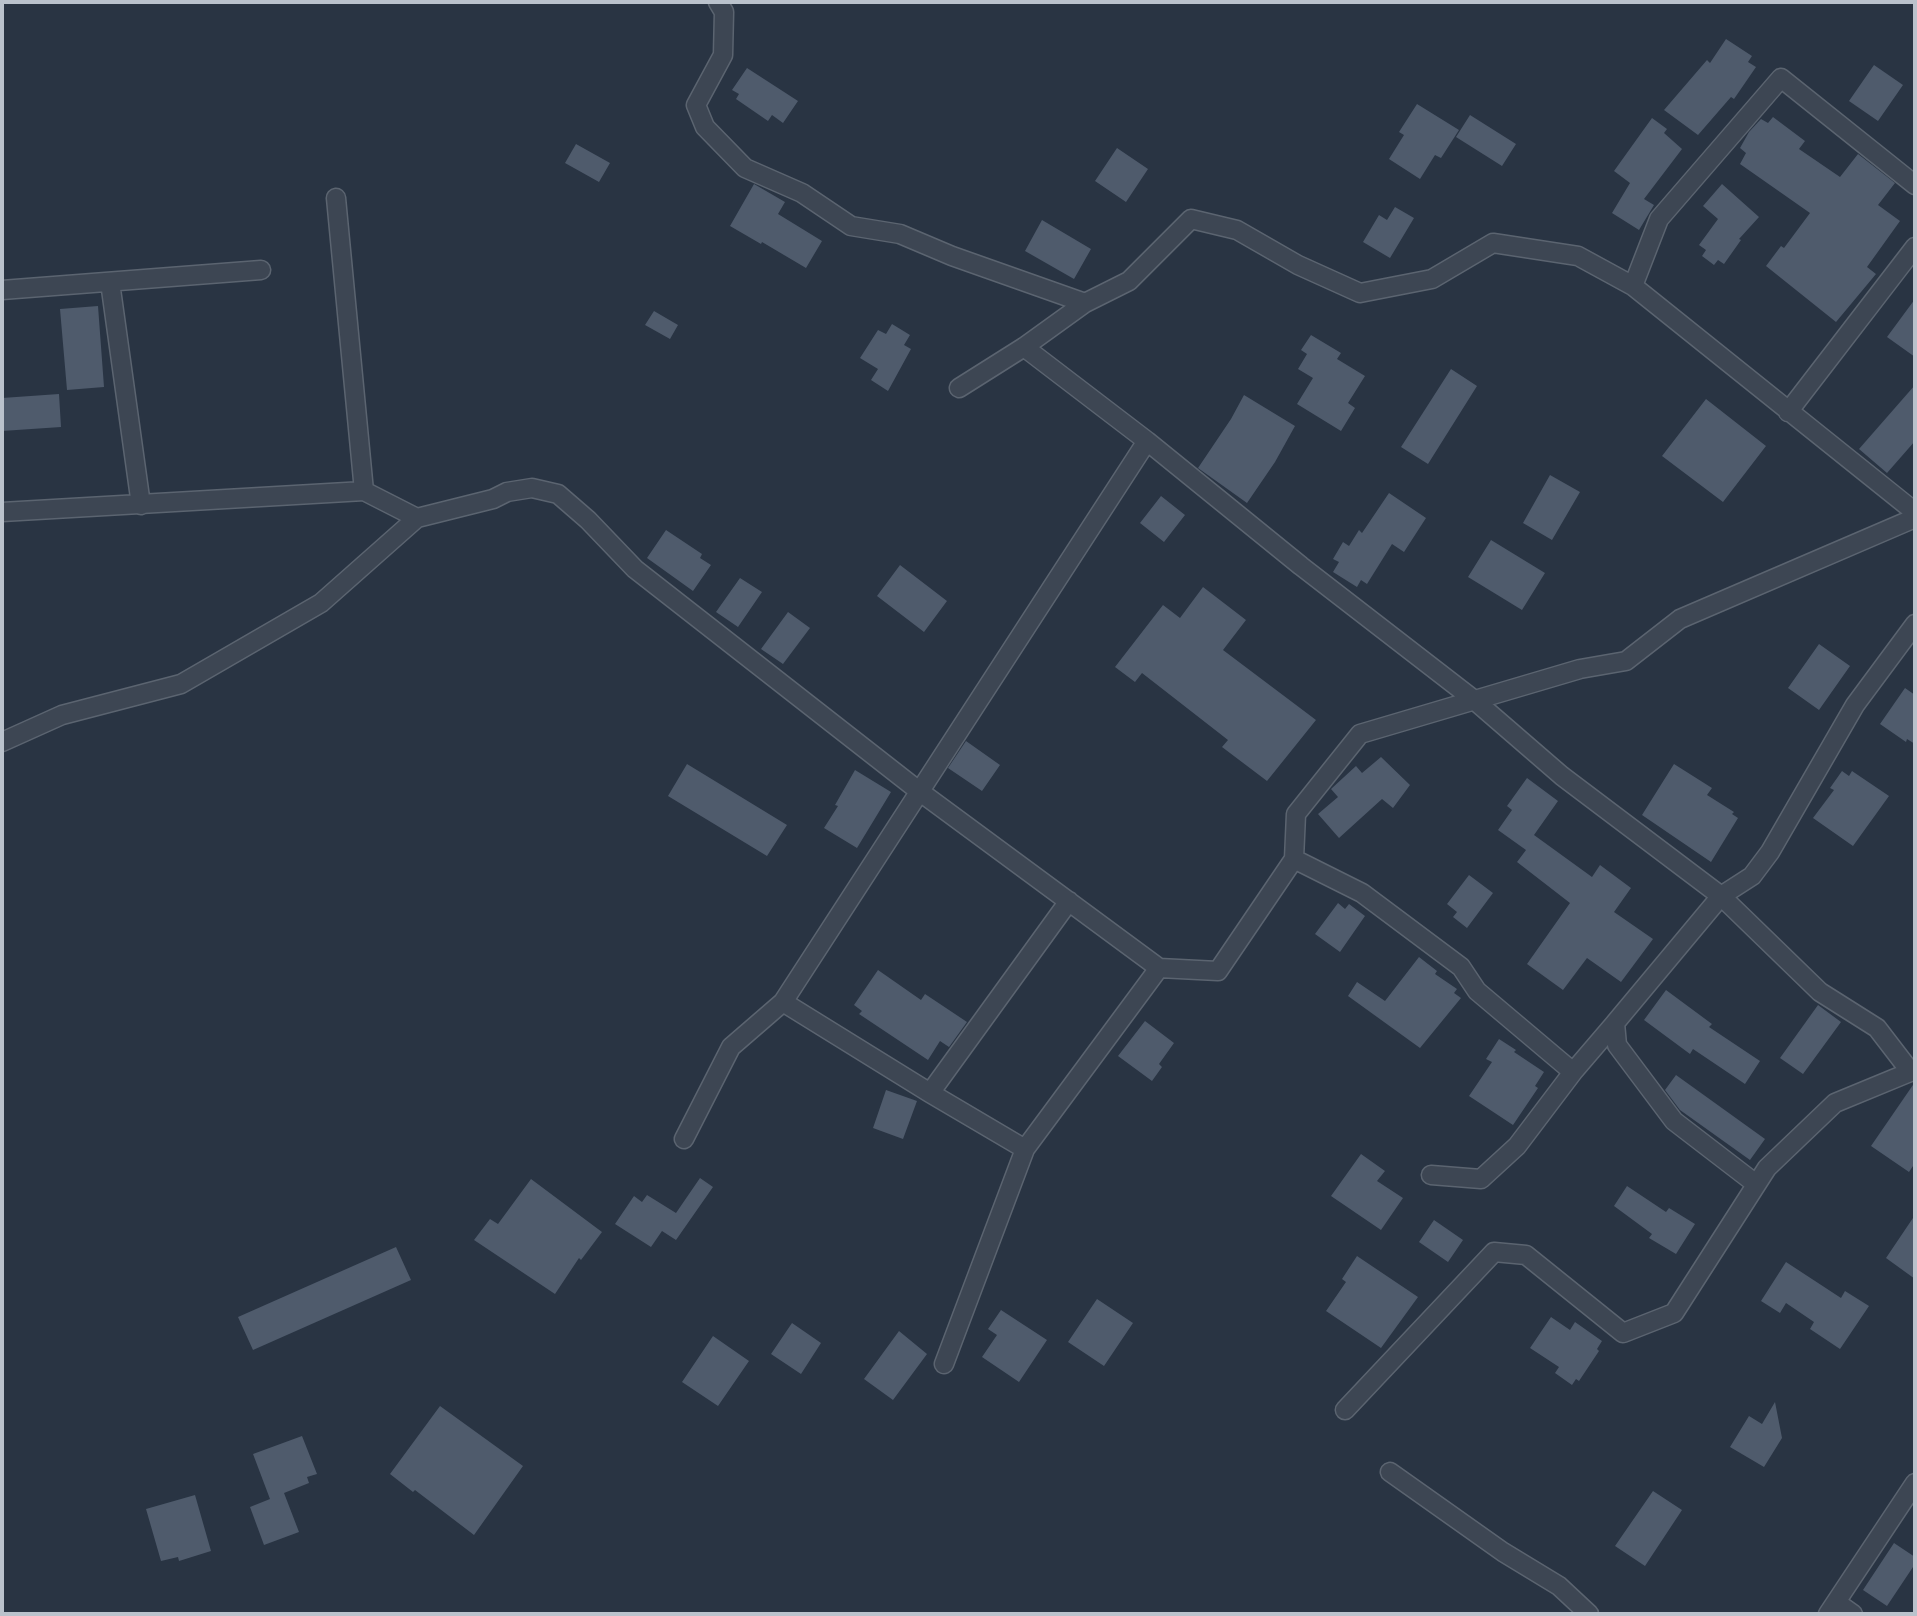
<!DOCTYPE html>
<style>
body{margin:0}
#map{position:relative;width:1917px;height:1616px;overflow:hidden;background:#293443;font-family:Poppins,sans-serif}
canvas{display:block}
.frame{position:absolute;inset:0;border:4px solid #bac2cc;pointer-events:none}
</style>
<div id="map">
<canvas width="1917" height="1616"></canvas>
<div class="frame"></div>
</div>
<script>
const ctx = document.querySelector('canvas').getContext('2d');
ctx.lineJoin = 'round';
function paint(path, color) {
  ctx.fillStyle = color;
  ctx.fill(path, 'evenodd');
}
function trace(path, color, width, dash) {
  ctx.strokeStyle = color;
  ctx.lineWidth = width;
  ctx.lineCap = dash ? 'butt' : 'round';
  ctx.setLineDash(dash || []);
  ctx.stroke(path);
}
const building = new Path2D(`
 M1726 39 1752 56 1748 62 1756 67 1734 99 1731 97 1698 135 1664 110 1707 60 1710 63Z
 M1874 65 1903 85 1878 121 1849 101Z
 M747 68 798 101 783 123 772 115 768 121 736 99 739 94 732 90Z
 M1417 104 1459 130 1441 158 1435 155 1420 179 1389 159 1404 135 1399 132Z
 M1470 115 1516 144 1502 166 1456 137Z
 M1773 117 1805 141 1799 149 1840 177 1858 154 1895 183 1878 205 1900 221 1867 267 1876 274 1836 322 1766 266 1781 246 1784 248 1810 213 1740 164 1746 153 1740 148 1749 132 1761 119 1768 123Z
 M1652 118 1667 129 1664 133 1682 149 1644 199 1654 205 1639 230 1612 213 1630 183 1614 171Z
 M576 144 610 163 599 182 565 163Z
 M1117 148 1148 169 1126 202 1095 181Z
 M754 184 785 202 778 214 822 241 806 268 762 242 761 244 730 226Z
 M1722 184 1759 217 1739 239 1741 240 1724 264 1718 260 1714 265 1702 256 1706 250 1699 245 1718 219 1703 206Z
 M1395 207 1414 218 1390 258 1363 242 1379 215 1387 220Z
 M1042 220 1091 249 1074 279 1025 251Z
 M1915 299V357L1887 337Z
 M98 306 104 387 67 390 60 309Z
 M654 311 678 325 670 339 645 325Z
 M892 324 910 335 904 345 911 349 888 391 871 380 878 369 860 358 878 330 886 334Z
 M1311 335 1341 353 1337 359 1365 376 1348 403 1355 408 1341 431 1297 404 1313 378 1298 369 1307 354 1301 350Z
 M1451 369 1477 386 1428 464 1401 447Z
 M1915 385V441L1887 473 1859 449Z
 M59 394 61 427 2 431V398Z
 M1244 395 1295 426 1275 462 1247 503 1198 468 1231 419Z
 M1706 399 1766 446 1723 502 1662 456Z
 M1550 475 1580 492 1552 540 1523 523Z
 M1389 493 1426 518 1404 552 1392 544 1367 584 1361 580 1357 587 1333 572 1339 562 1333 559 1343 542 1349 546 1359 530 1362 533Z
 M1161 496 1185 515 1164 542 1140 523Z
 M666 530 702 554 700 558 711 565 693 591 647 558Z
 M1491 540 1545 573 1522 610 1468 577Z
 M900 565 947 601 924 632 877 596Z
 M740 578 762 592 738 627 716 612Z
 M1203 587 1246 620 1223 650 1316 720 1267 781 1222 747 1228 740 1142 673 1135 682 1115 667 1163 605 1180 618Z
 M788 612 810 628 783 664 761 649Z
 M1819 644 1850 666 1819 710 1788 688Z
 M1905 688 1915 695V744L1907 739 1906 742 1880 724Z
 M966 741 1000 765 982 791 948 768Z
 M1381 757 1410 785 1393 808 1382 799 1339 838 1318 814 1338 797 1331 789 1356 766 1362 773Z
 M687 764 787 825 767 856 668 796Z
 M1674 764 1712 788 1707 795 1734 812 1732 814 1738 818 1711 862 1642 815Z
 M855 770 891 792 857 848 824 828 838 806 835 805Z
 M1842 771 1849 776 1852 771 1889 796 1853 846 1813 818 1834 790 1830 788Z
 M1527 778 1558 801 1534 835 1592 877 1600 865 1631 888 1614 912 1653 939 1621 982 1587 958 1563 990 1527 964 1570 903 1517 862 1526 850 1498 830 1512 810 1507 806Z
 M1469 875 1493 893 1467 928 1453 917 1457 912 1447 904Z
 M1338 903 1345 909 1349 904 1365 916 1340 952 1315 934Z
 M1419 957 1437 971 1435 974 1457 989 1454 993 1461 998 1420 1048 1348 996 1357 982 1385 1001Z
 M878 970 921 1000 925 994 967 1022 949 1047 940 1041 928 1060 859 1014 862 1011 854 1005Z
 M1666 990 1712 1024 1709 1027 1760 1061 1745 1084 1693 1049 1690 1054 1644 1020Z
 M1818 1005 1841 1022 1803 1074 1780 1058Z
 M1145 1021 1174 1043 1159 1064 1162 1067 1152 1081 1118 1056Z
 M1499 1039 1516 1050 1514 1052 1544 1072 1535 1086 1538 1088 1513 1125 1469 1096 1492 1062 1486 1059Z
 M1676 1075 1765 1139 1750 1160 1680 1110 1665 1090Z
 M1915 1082V1163L1909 1172 1871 1146Z
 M886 1090 917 1101 903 1139 873 1128Z
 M1361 1154 1385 1171 1377 1181 1403 1198 1381 1230 1331 1196Z
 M700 1178 713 1187 676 1240 662 1231 651 1247 615 1224 634 1196 642 1202 647 1195 676 1213Z
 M531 1179 602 1232 581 1260 579 1258 555 1294 474 1240 490 1219 498 1224Z
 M1627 1186 1666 1212 1669 1208 1695 1224 1676 1254 1649 1238 1652 1234 1614 1206Z
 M1915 1215V1279L1886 1258Z
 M1434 1220 1463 1240 1448 1262 1419 1242Z
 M396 1247 411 1280 253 1350 238 1317Z
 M1357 1256 1418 1297 1381 1348 1326 1311 1346 1282 1342 1279Z
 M1786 1262 1841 1298 1845 1291 1869 1306 1840 1349 1810 1329 1814 1322 1786 1303 1780 1313 1761 1301Z
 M1097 1299 1133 1323 1104 1366 1068 1342Z
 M1001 1310 1047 1340 1019 1382 982 1357 997 1335 988 1329Z
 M1551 1317 1570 1330 1575 1322 1602 1341 1597 1349 1599 1351 1579 1381 1576 1379 1572 1385 1555 1373 1559 1367 1530 1348Z
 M792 1323 821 1343 801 1374 771 1354Z
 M899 1331 927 1354 893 1400 864 1379Z
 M713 1336 749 1361 718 1406 682 1382Z
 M1775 1402 1782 1438 1764 1467 1730 1447 1749 1416 1762 1424Z
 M440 1406 523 1466 474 1535 415 1490 413 1492 390 1474Z
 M302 1436 317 1474 307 1477 309 1483 284 1493 299 1532 264 1545 250 1507 270 1499 253 1454Z
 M1653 1491 1682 1510 1645 1566 1615 1546Z
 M195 1495 211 1551 179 1561 178 1557 161 1561 146 1509Z
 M1894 1543 1915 1557V1564L1887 1606 1863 1590Z`);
const street = new Path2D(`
 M718 2 724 12 723 55 696 105 705 127 745 168 802 193 851 226 900 234 952 256 1085 303
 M336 198 364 491
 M110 282 141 505
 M1633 286 1659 219 1781 78 1915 185
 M2 290 261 270
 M1024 347 1147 441 1301 566 1473 699 1562 776 1721 896 1820 992 1877 1028 1910 1071
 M959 388 1024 347 1085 303 1129 281 1191 219 1237 230 1298 265 1360 293 1432 279 1493 243 1578 256 1633 286 1915 512
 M1788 412 1915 247
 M2 512 364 491 417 518 493 499 507 492 532 488 558 494 588 520 635 569 919 791 1159 968 1218 971 1294 859 1296 814 1360 734 1580 669 1626 661 1680 619 1915 518
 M2 742 62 715 181 684 321 603 417 518
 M1294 859 1362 893 1461 967 1477 991 1573 1072 1615 1023
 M783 1002 930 1093 1025 1149
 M930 1093 1069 901
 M684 1139 731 1047 783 1002 1147 441
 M1431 1175 1481 1179 1517 1146 1573 1072
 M1756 1184 1674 1121 1617 1045 1615 1023 1721 896 1752 876 1770 852 1855 705 1915 624
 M944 1364 1025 1149 1159 968
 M1345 1410 1494 1252 1526 1255 1623 1333 1674 1313 1767 1168 1835 1103 1915 1070
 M1390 1472 1503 1552 1559 1586 1589 1614
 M1836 1602 1853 1614
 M1828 1614 1915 1483`);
paint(building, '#4f5b6c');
trace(street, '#5b6470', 21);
trace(street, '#3d4653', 18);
</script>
